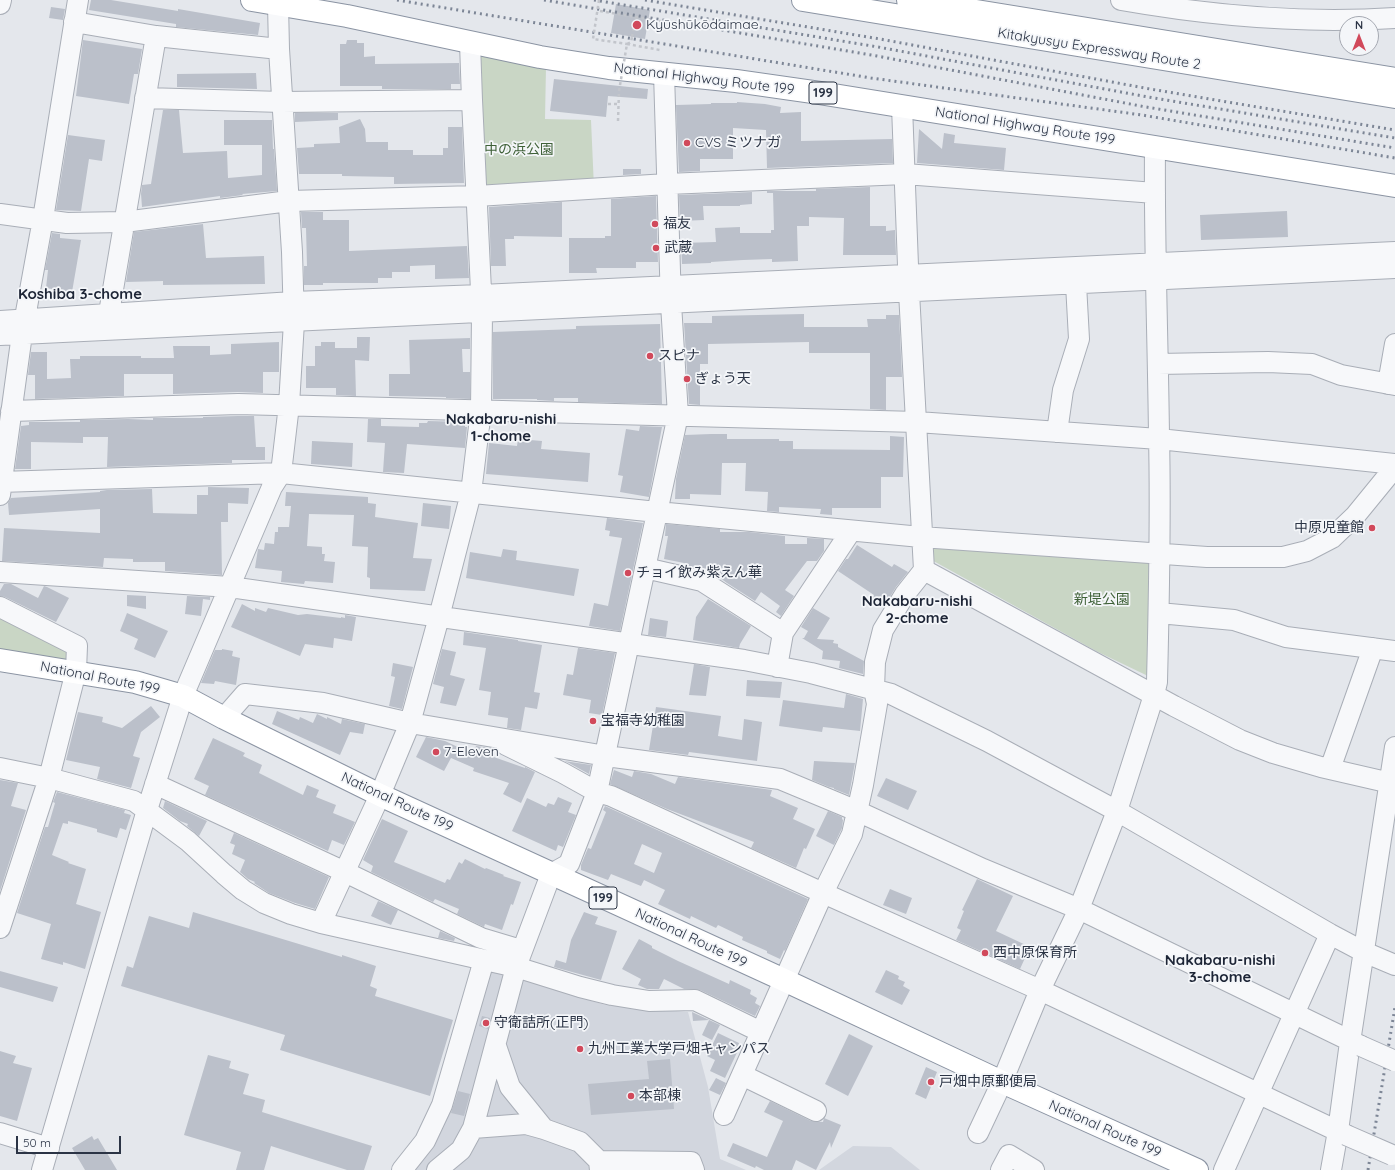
<!DOCTYPE html>
<meta charset="utf-8">
<style>
body{margin:0}
#map{position:relative;width:1395px;height:1170px;overflow:hidden;background:#e4e7ec;font-family:Quicksand,sans-serif}
canvas{display:block}
.north{position:absolute;left:1339px;top:16px;width:40px;height:40px;box-sizing:border-box;background:#f4f6f9;border:1px solid #a4a8b1;border-radius:50%;rotate:0deg;font-size:11px;font-weight:700;line-height:16px;text-align:center;color:#2b3445}
.north::after{content:'';display:block;margin:auto;width:14px;height:18px;background:#d1495b;clip-path:polygon(50% 0,100% 100%,50% 72%,0 100%)}
.scale{position:absolute;left:16px;top:1136px;width:105px;height:18px;box-sizing:border-box;border:2px solid #2b3445;border-top:0;padding-left:5px;font-size:12px;line-height:14px;white-space:nowrap;color:#2b3445;-webkit-text-stroke:3px #f4f6f9;paint-order:stroke}
</style>
<div id="map">
<canvas width="1395" height="1170"></canvas>
<div class="north">N</div>
<div class="scale">50 m</div>
</div>
<script>
const ctx = document.querySelector('canvas').getContext('2d');
ctx.lineJoin = 'round';
function paint(path, color) {
  ctx.fillStyle = color;
  ctx.fill(path, 'evenodd');
}
function trace(path, color, width, dash) {
  ctx.strokeStyle = color;
  ctx.lineWidth = width;
  ctx.lineCap = dash ? 'butt' : 'round';
  ctx.setLineDash(dash || []);
  ctx.stroke(path);
}
function label(font, color, halo, rows, align = 'center') {
  ctx.font = font + ' Quicksand,"Noto Sans JP",sans-serif';
  ctx.lineWidth = 3.5;
  ctx.setLineDash([]);
  ctx.textBaseline = 'middle';
  ctx.strokeStyle = halo;
  ctx.fillStyle = color;
  for (const [text, x, y, turn = 0] of rows) {
    ctx.save();
    ctx.translate(x, y);
    ctx.rotate((+turn || 0) * Math.PI / 180);
    ctx.textAlign = isNaN(turn) ? turn : align;
    if (halo) ctx.strokeText(text, 0, 0);
    ctx.fillText(text, 0, 0);
    ctx.restore();
  }
}
const built = new Path2D(`
 M488 968 605 1005 688 1012 708 1087 720 1159 746 1170H405Z
 M853 1146 891 1147 920 1170H819Z`);
const green = new Path2D(`
 M473 53 546 67 545 119 591 120 594 188 481 191Z
 M928 544 1150 554 1148 676 1098 652 928 558Z
 M0 616 70 647V663L0 651Z`);
const building = new Path2D(`
 M91 0H111L178 11V9L260 23 258 35 176 27V24L89 10Z
 M616 4 650 10 645 39 611 33Z
 M51 7 65 9 63 20 49 18Z
 M83 40 142 49 138 74H134L129 104 76 96Z
 M347 40H357V43H364V57L375 56V64L459 63 460 84H451V89H382V86H340V44H346Z
 M256 73 257 89 177 87V74Z
 M554 79 648 89 647 99 608 96 606 117 550 111Z
 M737 102 765 104 781 107 780 113 801 112V141L892 139 893 163 767 168 766 130 733 128V159H700V171L679 172 676 105 711 104V103H737Z
 M163 110H179L183 153 227 151 228 178 262 175V145H224V120H272L273 149H274L277 191 242 194 243 195 220 198V196L142 207 141 194 142 185 151 184Z
 M295 113H338V120L295 122Z
 M360 119 365 129 366 142H388V150H413V155H443V148H448V127H462L464 183 394 184V177L342 176V174H299L297 148 314 147V144L340 143 339 127Z
 M919 129 942 149 944 133 955 135 954 143 1006 148 1004 170 917 163Z
 M68 135 105 140 102 161 89 159 81 211 56 210Z
 M623 169H641V174L623 175Z
 M870 187V226H886V231L895 230 896 255H843L844 218 809 217V226H797L798 261 772 262V259L743 260 711 262V263L682 264 681 243 716 242 715 228 740 227V233H771V230H774L773 193H767V191H816V189Z
 M752 192V204L740 205V206H703L704 220 680 221 679 195Z
 M656 196 658 262H636V268H596L597 273H569V238H605V236H611V199Z
 M562 202V237L514 236V239H505L506 266H491L489 207Z
 M1287 211 1288 237 1201 240 1200 215Z
 M301 212H323V220H349V251L467 246 469 278 435 279V265L410 266V272H392V278H378V283H323V285H304V266H307L306 228H302Z
 M203 224 206 258 264 256 265 284 163 285V281L126 282 134 232Z
 M52 233 60 234V238L81 240 72 292 46 288 48 270H45Z
 M804 314V327H868L867 319H886V315H899L902 377H886V410L870 409V353H809V342L708 344V364H700V405L689 404 684 323H712V316Z
 M660 324 662 404 578 402V398H554V401L537 400V399H493V332L576 329V326Z
 M357 337H370L369 361 355 360 356 396 336 395V388H306V366H315V346H321V342H335V348H357Z
 M470 338V349H462L463 372H470V399L446 398V397L389 396V374H410L409 340Z
 M279 342V372H263V393L238 392 173 394V374H124V396L35 399V375H28L31 352H47V379L71 378 70 359H80V356H141V358H174L173 346H210V355L231 354V344Z
 M238 416H254L256 447H265V460H232V463L107 467 108 437H83V443L31 442V469H15L21 426 29 425V422H80V420L128 419 153 420V418H203V417Z
 M368 419H381V426L419 427V423H427L428 421 465 422V427H467L465 448 407 444 404 473 383 472 385 443 367 442Z
 M640 426 662 427 649 497 620 492 623 476 618 475 626 429 639 431Z
 M711 434H727V439H779V441H793V449L890 450V436L904 437 903 477H881V508H832V515L820 514 821 509 779 507V512L767 511 768 492 745 491 746 463H722L721 495 690 494V499H675L676 479 685 435Z
 M518 439 542 441 541 449 590 453 588 482 486 474 489 443 517 446Z
 M312 441 353 443 352 467 311 464Z
 M208 487 249 488 248 504 228 503V522H221L222 575 165 571V562H133V559L104 558 103 567 2 561 4 528 100 533V509L9 515 8 503 11 498 100 492V491L107 490 152 489 153 513 197 514V495H208Z
 M286 492 368 497V503L376 504 375 517 418 523 413 558 432 559 425 591 370 589V578L367 577 368 547 352 546 354 515 309 514 307 546 322 547V554H325L324 561 335 562 333 583 305 581 304 584 281 582 282 571 255 568 258 549 264 550 265 543 274 544 275 532H278V527H289L291 506H285Z
 M423 503 451 506 449 529 421 526Z
 M607 518 643 523 620 631 589 626 594 603 608 606 622 538 609 536 610 531 605 530Z
 M666 524 720 529V532H749L785 536V544H807V538L824 539V551L817 561H807L785 590 794 596 781 616 776 612 780 606 761 592 755 601 727 583 708 569H701L689 566V564L664 559 668 536H665Z
 M857 545 892 567 894 564 908 572 896 587 885 605 873 598 874 595 838 571 846 559H848Z
 M503 549 517 551 516 560 579 569 574 596 466 578 470 552 501 557Z
 M4 584H11L38 598 44 586 47 587 69 598 56 622 5 597 0 596V591Z
 M127 595 146 596V609L127 606Z
 M187 596 210 597V600L203 599 201 616 185 614Z
 M708 599 751 626 740 644 739 648 693 640 696 617Z
 M242 604 255 611V608L266 612 268 608 298 615 307 614 341 618V617L345 618V615L356 617 352 641 334 638 333 648 305 644 300 656 231 627Z
 M813 608 830 618 817 639 834 640 833 643 838 644V647L864 661 863 674 839 668 840 661 822 659 823 651 802 638H804L808 631 801 627Z
 M127 613 168 631 155 658 134 649 138 639 120 631Z
 M650 618 668 621 666 637 648 635Z
 M464 632 518 640V641L542 645 534 692 540 693 537 709 525 707 521 730 507 728 508 718 488 715 491 692 479 690 486 648 463 645Z
 M578 648 615 653 602 715 589 713 591 700 563 695 567 674 573 675Z
 M222 649 233 651 232 656 240 658 236 685 215 681 214 684 201 683 215 650H222Z
 M442 649 456 652 450 675 465 679 456 706 440 703 444 687 433 684Z
 M393 663 413 667 402 709 389 706 395 677 391 676Z
 M694 664 710 667 706 696 689 695Z
 M747 680 782 682 780 698 746 696Z
 M846 694 863 699 860 731 823 727 822 732 779 726 783 700 844 708Z
 M151 706 160 717 141 732 133 756 140 758 131 788 97 779 100 767 66 760 78 712 103 717 102 722 122 728Z
 M656 707 721 716 718 736 742 740 744 719 762 722 757 761 689 752 688 755 649 750Z
 M277 711 299 720 300 717 313 723 317 714 327 719V717L341 724 342 719 365 724 363 734 350 732 340 755 272 724Z
 M426 737 445 741 473 754 476 746 491 748 488 755 525 768V767L535 772 521 803 503 794 509 783 473 771 474 768 451 758 444 771 416 757Z
 M213 738 245 753 243 756 262 765 259 773 303 795 307 785 319 790 316 797 336 805 333 813 355 822 344 845 332 840 328 851 205 795 209 786 194 779Z
 M564 761 591 765 589 774 569 763Z
 M814 761 855 763 849 795 834 789V788L829 787 812 780Z
 M614 770 632 777 634 771 651 774 675 784 678 777 772 790 770 796 798 808 793 819 815 829 806 849 804 848 796 868 751 848 754 842 667 809 610 784Z
 M886 778 917 791 908 810 877 796Z
 M0 780 18 783 11 806 26 810 0 891Z
 M57 792 125 810 124 813 131 815 126 830 120 828 117 838 97 832V829L68 821V824L63 823 52 855 69 862 68 863 86 869 76 904 101 912 85 969 63 962V965L41 959 51 924 17 913 45 827H48L55 803 53 802Z
 M558 797 572 803 568 812 576 815 563 847 558 845 556 851 512 831 527 798 546 807 548 803 554 805Z
 M165 801 207 821 199 836 187 826 188 824 180 821 163 808Z
 M605 806 808 899 785 951 784 950 780 959 767 953V951L742 940 743 937 718 925 716 928 691 916 690 919 658 904 665 890 644 880 641 886 611 874 608 880 581 870V865L588 848 591 849 606 812 603 810ZM642 844 662 853 654 873 634 864Z
 M828 811 842 817V819L843 820 842 828 834 845 816 836Z
 M382 819 408 831 394 862 445 883 447 879 450 880 459 862 462 864 465 859 485 869 486 868 504 875 503 876 521 882 513 905 511 904 502 930 485 924 484 927 457 914 459 909 435 899 433 902 371 872 373 866 363 860Z
 M234 833 329 877 315 909 295 903 269 893 254 883 255 882 248 879 240 872 245 860 232 854 235 845 230 843Z
 M977 879 1013 896 996 931 1030 947 1020 969 956 940 961 930 957 928 964 911 962 910Z
 M890 889 912 898 906 914 883 905Z
 M378 901 398 910 391 925 371 916Z
 M193 912 342 957V955L376 966 370 986 377 989 375 996 453 1020 430 1096 280 1050 285 1035 121 986 127 966 133 968 149 916 189 928Z
 M584 912 598 917 595 924 617 931 601 980 554 967 556 960 566 963 571 940Z
 M440 931 455 938 454 941 438 938Z
 M639 939 652 946V948L678 961 729 984 730 980 751 990 750 994 757 998 755 1003 760 1006 755 1016 700 990 684 989 664 979 659 989H647L638 985 641 979 622 969Z
 M886 970 899 976 898 979 905 982 903 986 910 990 902 1005 875 992Z
 M0 971 58 987 53 1002 0 987Z
 M692 1012 720 1025 712 1040 702 1035 709 1020 693 1021Z
 M482 1016 490 1018 488 1029 479 1026Z
 M718 1033 741 1044 725 1078 710 1071 715 1060 707 1056Z
 M849 1034 873 1046 848 1096 825 1084Z
 M0 1051 16 1056 13 1063 32 1068 17 1121 0 1116Z
 M208 1055 231 1061 229 1068 249 1074 243 1094 265 1100 262 1112 372 1146 364 1170H347L271 1146 264 1170H236L241 1152 184 1135Z
 M670 1059 674 1109 591 1115 588 1084 649 1079 647 1061Z
 M926 1067 937 1072 926 1099 915 1094Z
 M716 1078 726 1083 720 1095 709 1090Z
 M458 1091 470 1094 464 1116 451 1113Z
 M770 1101 811 1121 823 1122 824 1118 841 1125 831 1148 830 1142 816 1170 796 1160 792 1170H764L756 1166 755 1168 727 1156 733 1143 767 1157 783 1121 764 1112Z
 M92 1136 94 1140 98 1138 117 1170H85L72 1148Z`);
const path = new Path2D(`
 M600 11 666 22
 M632 37 636 17
 M627 44 660 50
 M608 104H618
 M618 121 619 91`);
const minor = new Path2D(`
 M1121 0C1212 16 1303 24 1395 18
 M0 4 1 0
 M74 22 156 36 279 49
 M145 98 282 102 472 100
 M0 214 67 223 124 222 289 201 477 196 667 184 905 174 1155 193
 M109 313 156 36
 M0 321 293 302 481 295 1395 252
 M0 335 1395 268
 M1158 364 1268 362 1312 364 1341 375 1395 385
 M1388 384 1395 344
 M11 411 238 404 917 422 1159 439 1395 464
 M1057 432 1063 390 1079 339 1076 284
 M0 482 281 473 657 512 921 537 1207 557H1283L1307 551 1332 538 1355 516 1395 467
 M0 495 22 334 43 219 78 0
 M645 568 702 581 783 633
 M924 570 1174 706 1240 740 1273 753 1321 767 1395 784
 M0 572 230 587 744 660 811 673 891 694 987 741 1117 811 1330 934 1364 952 1395 965
 M0 607 77 646 76 671 49 778 0 928
 M1159 613 1234 620 1286 637 1395 651
 M777 667 783 633 851 531
 M224 718 245 694 323 703 410 723 606 756 780 779 857 811 983 869 1079 909 1361 1046
 M506 745 563 773 597 792 611 796 823 893 1040 990 1346 1135
 M0 768 49 778 134 801 188 841 224 874 243 890 264 903 291 914 321 923 516 967 580 987 612 995 649 1001 695 1000 761 1032
 M1330 769 1373 648
 M155 784 345 872 481 938 521 950
 M321 923 380 795 410 723 439 617 471 493 481 410 482 312 472 100 470 43
 M496 1046 510 1087 544 1129
 M742 1075 816 1111
 M724 1115 823 893 852 834 863 785 877 704 874 689 875 662 883 630 905 594 924 570 909 292 902 106
 M473 1128 526 1124 544 1129 580 1142 599 1161 600 1170
 M0 1133 49 1148
 M978 1133 1002 1082 1040 990 1079 909 1117 811 1154 695 1157 682C1159 601 1161 519 1159 437 1158 341 1154 244 1155 147
 M599 1161 691 1162 694 1170
 M42 1170 147 810 183 696 272 487 281 473 289 405 294 322 292 252 279 49 278 4
 M402 1170 425 1141 442 1105 484 960
 M437 1170 461 1150 473 1128 516 967 551 874 569 864 597 792 678 415 671 304 664 73
 M1001 1170 1009 1155 1034 1170
 M1224 1170 1330 934
 M1331 1170 1338 1131 1350 1042 1395 747`);
const highway = new Path2D(`
 M252 0 347 16 540 57 609 68 736 81 820 93 1395 186
 M803 0 1395 97
 M908 0 1395 79
 M0 660 135 682 183 696 224 718 380 795 784 980 1002 1082 1197 1170`);
const rail = new Path2D(`
 M397 0 871 78 1142 115 1395 158
 M544 0 877 56 1146 107 1395 148
 M594 0 878 47 1148 97 1395 138
 M645 0 880 39 1150 89 1395 130
 M1368 1170 1395 1007`);
const pathBridge = new Path2D(`
 M599 0 593 39 627 44
 M619 91 627 44 631 42 632 37`);
const minorBridge = new Path2D(`
 M1361 1046 1395 1061
 M1346 1135 1392 1155`);
const markers = [
 [637,25,5,"#d1495b"],
 [687,143,4,"#d1495b"],
 [655,224,4,"#d1495b"],
 [656,248,4,"#d1495b"],
 [650,356,4,"#d1495b"],
 [687,379,4,"#d1495b"],
 [1372,528,4,"#d1495b"],
 [628,573,4,"#d1495b"],
 [593,721,4,"#d1495b"],
 [436,752,4,"#d1495b"],
 [985,953,4,"#d1495b"],
 [486,1023,4,"#d1495b"],
 [580,1049,4,"#d1495b"],
 [931,1082,4,"#d1495b"],
 [631,1096,4,"#d1495b"]
];
const shields = [
 [823,93,28],
 [603,898,28]
];
const shieldNames = [
 ["199",823,93],
 ["199",603,898]
];
const poiNames = [
 ["Kyūshūkōdaimae",646,25],
 ["CVS ミツナガ",695,143],
 ["福友",663,224],
 ["武蔵",664,248],
 ["スピナ",658,356],
 ["ぎょう天",695,379],
 ["中原児童館",1364,528,"right"],
 ["チョイ飲み紫えん華",636,573],
 ["宝福寺幼稚園",601,721],
 ["7-Eleven",444,752],
 ["西中原保育所",993,953],
 ["守衛詰所(正門)",494,1023],
 ["九州工業大学戸畑キャンパス",588,1049],
 ["戸畑中原郵便局",939,1082],
 ["本部棟",639,1096]
];
const streetNames = [
 ["Kitakyusyu Expressway Route 2",1099,49,9],
 ["National Highway Route 199",704,79,7],
 ["National Highway Route 199",1025,126,9],
 ["National Route 199",100,678,11],
 ["National Route 199",397,802,25],
 ["National Route 199",691,938,25],
 ["National Route 199",1105,1129,24]
];
const parkNames = [
 ["中の浜公園",519,150],
 ["新堤公園",1102,600]
];
const neighbourhoodNames = [
 ["Koshiba 3-chome",80,294],
 ["Nakabaru-nishi",501,419],
 ["1-chome",501,436],
 ["Nakabaru-nishi",917,601],
 ["2-chome",917,618],
 ["Nakabaru-nishi",1220,960],
 ["3-chome",1220,977]
];
paint(built, '#d2d6de');
paint(green, '#c9d6c5');
paint(building, '#bbc0ca');
trace(minor, '#a9aeb7', 22);
trace(highway, '#8b94a3', 24);
trace(path, '#c2c5cb', 2.5, [3, 3]);
trace(minor, '#f7f8fa', 20);
trace(highway, '#fff', 22);
trace(rail, '#7d8696', 3, [2, 4]);
trace(minorBridge, '#a9aeb7', 22, []);
trace(pathBridge, '#c2c5cb', 2.5, [3, 3]);
trace(minorBridge, '#f7f8fa', 20);
for (const [x, y, r, color] of markers) {
  const dot = new Path2D();
  dot.arc(x, y, r, 0, 2 * Math.PI);
  ctx.fillStyle = color;
  ctx.fill(dot);
  trace(dot, '#f4f6f9', 1.5);
}
for (const [x, y, w] of shields) {
  const box = new Path2D();
  box.roundRect(x - w / 2, y - 11, w, 22, 3);
  ctx.fillStyle = '#f4f6f9';
  ctx.fill(box);
  trace(box, '#2b3445', 1);
}
label('bold 13px', '#2b3445', null, shieldNames);
label('14px', '#2b3445', '#f4f6f9', poiNames, 'left');
label('14px', '#2b3445', '#f4f6f9', streetNames);
label('14px', '#3f6138', '#f4f6f9', parkNames);
label('bold 15px', '#1d2536', '#f4f6f9', neighbourhoodNames);
</script>
